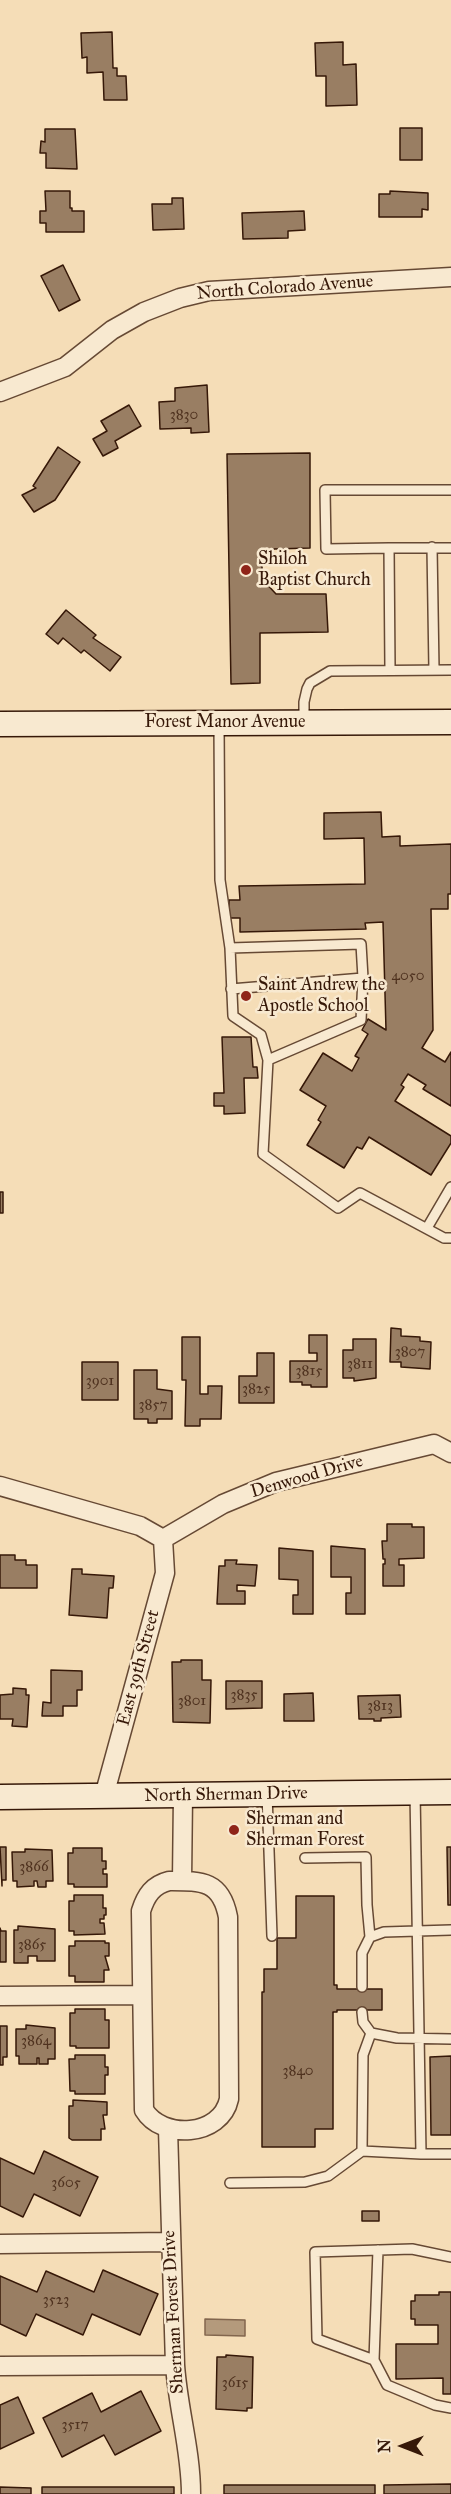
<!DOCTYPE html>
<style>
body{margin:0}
#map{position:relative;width:451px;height:2494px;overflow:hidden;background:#f5ddb7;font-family:"IM FELL Great Primer",serif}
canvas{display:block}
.north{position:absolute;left:373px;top:2416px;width:60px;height:60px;-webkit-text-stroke:4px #f8e9d0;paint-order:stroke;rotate:270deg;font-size:16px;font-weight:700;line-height:24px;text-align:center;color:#361808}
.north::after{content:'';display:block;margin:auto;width:21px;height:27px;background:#361808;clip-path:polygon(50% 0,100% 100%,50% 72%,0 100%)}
</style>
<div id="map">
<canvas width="451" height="2494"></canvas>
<div class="north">N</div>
</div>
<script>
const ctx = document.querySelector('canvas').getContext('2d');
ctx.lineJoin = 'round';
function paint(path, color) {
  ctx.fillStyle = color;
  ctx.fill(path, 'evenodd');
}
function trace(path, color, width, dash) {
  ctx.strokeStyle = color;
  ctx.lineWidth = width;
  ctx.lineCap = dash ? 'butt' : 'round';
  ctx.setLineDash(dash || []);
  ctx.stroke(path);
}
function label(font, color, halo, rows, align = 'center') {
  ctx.font = font + ' "IM FELL Great Primer",serif';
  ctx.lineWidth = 5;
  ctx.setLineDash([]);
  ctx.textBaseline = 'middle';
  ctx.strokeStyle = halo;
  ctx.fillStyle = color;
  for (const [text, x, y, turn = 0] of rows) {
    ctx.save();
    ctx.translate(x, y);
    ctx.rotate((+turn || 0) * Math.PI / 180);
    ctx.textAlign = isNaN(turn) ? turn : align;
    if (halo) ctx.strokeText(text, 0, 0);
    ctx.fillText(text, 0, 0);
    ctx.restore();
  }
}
const water = new Path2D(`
 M205 2319 245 2320V2336L205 2335Z`);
const building = new Path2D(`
 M112 32 113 68H117V76H126L127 100H104L103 72 87 73V57L82 58 81 33Z
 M343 42V65L356 64 357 105 326 106V76H316L315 43Z
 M400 128H422V160H400Z
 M45 129H75L77 169 46 168V153H40L41 141 45 142Z
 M45 191H70V208H72V211H84V232H46V223H40V211H46Z
 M390 191 428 193V210L422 209V217H379V194H390Z
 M172 198H183L184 229 153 230 152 204H172Z
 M304 211 305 230 288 231V238L243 239 242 213Z
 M63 265 80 300 59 311 41 276Z
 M207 385 209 432 191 433V428L160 429 159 402 175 401V388Z
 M129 405 141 426 115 441 118 448 103 456 93 439 107 431 101 421Z
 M58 447 80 462 55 500 34 512 22 495 36 488 33 486Z
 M310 453V548L274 549 262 561V579L276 594H326L328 632 260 633V683L231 684 227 454Z
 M66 610 96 635 93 638 121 657 110 671 84 650 81 653 63 638 58 644 46 634Z
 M381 812 382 837 400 836V846L451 844V894H448V909H431L433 1030 422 1048 445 1062 451 1052V1106L423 1089 426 1085 408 1074 401 1085 404 1087 395 1101 451 1136V1143L431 1175 369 1137 362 1149 357 1147 344 1168 307 1145 321 1122 318 1120 326 1106 300 1090 323 1053 352 1071 359 1058 355 1056 368 1034 362 1030 368 1019 386 1030 383 922 365 923 366 929 240 932V918H229V900H240L239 886 365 884 364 838 324 839V813Z
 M222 1037H251L253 1067H257L258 1078H244L245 1113 224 1114V1106H214V1093H224Z
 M0 1192H3V1213H0Z
 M391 1328 401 1329V1336L420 1337V1341L431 1342 430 1369 401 1367V1362H390Z
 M309 1335H327V1387H311V1385H302V1382H290V1361H317V1353H309Z
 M182 1337H200V1394H208V1386H222L221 1419H200V1426H185L186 1380H182Z
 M353 1339H376V1378L354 1381V1378H343V1350H353Z
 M257 1353H274V1403H239V1376H257Z
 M82 1362H118V1400H82Z
 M134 1370H157V1389L172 1391V1419H157V1423H148V1419H134Z
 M387 1524H412V1527H424V1558L399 1559V1565H404V1586H383V1564H385V1559H383L382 1541H387Z
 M331 1546 365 1549V1614H346V1593H351V1577H331Z
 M279 1548 313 1551V1614H293V1595H298V1580L279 1579Z
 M0 1555H15V1560H26V1565H37V1588H0Z
 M225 1560H237L236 1564 257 1565 255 1586 237 1585V1591H245V1604H217L219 1566H225Z
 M72 1569H82V1574L114 1576 113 1588H109L107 1618 69 1615Z
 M181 1660H202V1680H211L210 1723 173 1722 172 1662H181Z
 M51 1670 82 1671V1690H77V1706H63V1716H42L43 1702 51 1703Z
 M226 1681H262V1708L226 1709Z
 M13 1688 26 1689V1695H29L27 1727 12 1726 13 1719H0V1695L13 1694Z
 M313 1693 314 1721H284V1694Z
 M400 1695 401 1717 381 1718V1721H374V1719H359L358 1696Z
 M0 1847H6V1880H2V1886Z
 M447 1847H451V1905H448Z
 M73 1848H102V1861H106V1869H103V1874H107V1887H74V1884H68V1853H73Z
 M25 1849 52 1850 53 1881H46V1887H38L37 1881H34V1886L17 1887V1881H13L12 1852H25Z
 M74 1895H103V1908H106V1915H104V1919H100V1923H104L105 1934 74 1935V1931H69V1901H74Z
 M296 1896H334V1985H337V1989H382V2010H337V2012H333V2129H315V2147H262V1992H264V1969H277V1938H296Z
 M18 1926 55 1929V1961H37V1956H28V1963H14V1930H18Z
 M0 1928 1 1931H6V1962H0Z
 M75 1941H105V1943H109V1956H105L109 1970H104V1982H75V1976H69V1946H75Z
 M75 2009H105V2020H109V2048H76V2046H70V2013H75Z
 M26 2025 55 2028V2059H48V2064H39V2058H37V2064H19V2056H16V2029H26Z
 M0 2026H7V2057H3V2065H0Z
 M75 2055H105V2067H108V2075H105V2094H75V2091H70L69 2059H75Z
 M451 2056V2135H431L430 2057Z
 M73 2100 107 2102V2115H103L105 2129H101V2140H72L69 2138V2106H73Z
 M44 2151 98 2177 80 2216 34 2194 23 2217 0 2206V2158L34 2174Z
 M362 2211H379V2221H362Z
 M103 2270 158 2294 140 2335 92 2314 83 2335 36 2314 26 2336 0 2324V2276L37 2292 46 2271 94 2292Z
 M439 2292H451V2394H443V2378L396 2379V2344H438V2325H415V2319H411V2301H415V2295H439Z
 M226 2355 253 2357 252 2408H247V2411L216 2409 217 2357H226Z
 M141 2391 161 2431 115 2455 104 2435 62 2457 43 2418 92 2393 101 2412Z
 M18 2397 34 2433 0 2449V2405Z
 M451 2484V2494H384V2485Z
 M224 2485H375V2494H224Z
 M0 2487 31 2488V2494H0Z
 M42 2487H174V2494H42Z`);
const lane = new Path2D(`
 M432 547 434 670
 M389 548 326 549 325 490H451
 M390 669 389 548H451
 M304 722V702L307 689 310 683 330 671 451 670
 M219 725 220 880 230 948 233 1016 261 1035 268 1060 263 1154 338 1208 360 1193 444 1238H451
 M230 948 361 944 363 978
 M231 989 363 978 361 1020 268 1060
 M427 1228 451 1187
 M415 1792 421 2154H451
 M267 1794 272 1936
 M305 1858 366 1857 367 1905 370 1937 362 1953V1987
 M370 1937 384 1932 451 1930
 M362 2012 363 2022 371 2033 397 2038 451 2039
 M371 2033 363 2055 362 2151 421 2154
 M230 2183 305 2182 328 2176 362 2151
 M378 2250 374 2360 387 2385 435 2405 451 2408
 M374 2360 317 2339 315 2252 412 2249 451 2257`);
const street = new Path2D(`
 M0 392 65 367 112 330 144 312 180 298 209 291 451 277
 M0 1486 140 1526 163 1539
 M163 1539 223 1504 276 1482 434 1444 451 1453
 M104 1796 165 1573 163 1539
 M169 1881C201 1881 221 1880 228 1917L229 2099C221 2137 162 2140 144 2110L141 1911C146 1895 153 1885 169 1881Z
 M182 1881 183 1795
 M0 1996 142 1995
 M168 2129 175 2365C178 2409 191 2450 191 2494
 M0 2244 170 2242
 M0 2366 175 2365`);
const secondary = new Path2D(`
 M0 724 451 722
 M0 1797 451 1792`);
const markers = [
 [246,570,6,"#8f2418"],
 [246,996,6,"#8f2418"],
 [234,1830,6,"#8f2418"]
];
const numberNames = [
 ["3830",184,415],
 ["4050",408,976],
 ["3807",410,1352],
 ["3811",360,1364],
 ["3815",309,1371],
 ["3901",100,1381],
 ["3825",256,1389],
 ["3857",153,1405],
 ["3835",244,1695],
 ["3801",192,1701],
 ["3813",380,1706],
 ["3866",34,1867],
 ["3865",32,1945],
 ["3864",36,2041],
 ["3840",298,2071],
 ["3605",66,2183],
 ["3523",56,2300],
 ["3615",235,2383],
 ["3517",75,2425]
];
const streetNames = [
 ["North Colorado Avenue",285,288,-4],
 ["Forest Manor Avenue",225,723],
 ["Denwood Drive",307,1477,-16],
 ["East 39th Street",139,1668,-75],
 ["North Sherman Drive",226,1795,-1],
 ["Sherman Forest Drive",174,2312,-93]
];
const poiNames = [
 ["Shiloh",258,560],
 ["Baptist Church",258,581],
 ["Saint Andrew the",258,986],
 ["Apostle School",258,1007],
 ["Sherman and",246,1820],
 ["Sherman Forest",246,1841]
];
paint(water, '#b49a7c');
trace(water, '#82664e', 1.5);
paint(building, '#997e63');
trace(building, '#361808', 1.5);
trace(lane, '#664934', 12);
trace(street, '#664934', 21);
trace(secondary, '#361808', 27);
trace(lane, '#f8e9d0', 9);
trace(street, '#f8e9d0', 18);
trace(secondary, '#f8e9d0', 24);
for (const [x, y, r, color] of markers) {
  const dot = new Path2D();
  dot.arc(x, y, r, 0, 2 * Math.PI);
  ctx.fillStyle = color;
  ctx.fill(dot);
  trace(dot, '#f8e9d0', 2);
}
label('15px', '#4f321f', null, numberNames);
label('18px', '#361808', '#f8e9d0', streetNames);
label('18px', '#361808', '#f8e9d0', poiNames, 'left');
</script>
